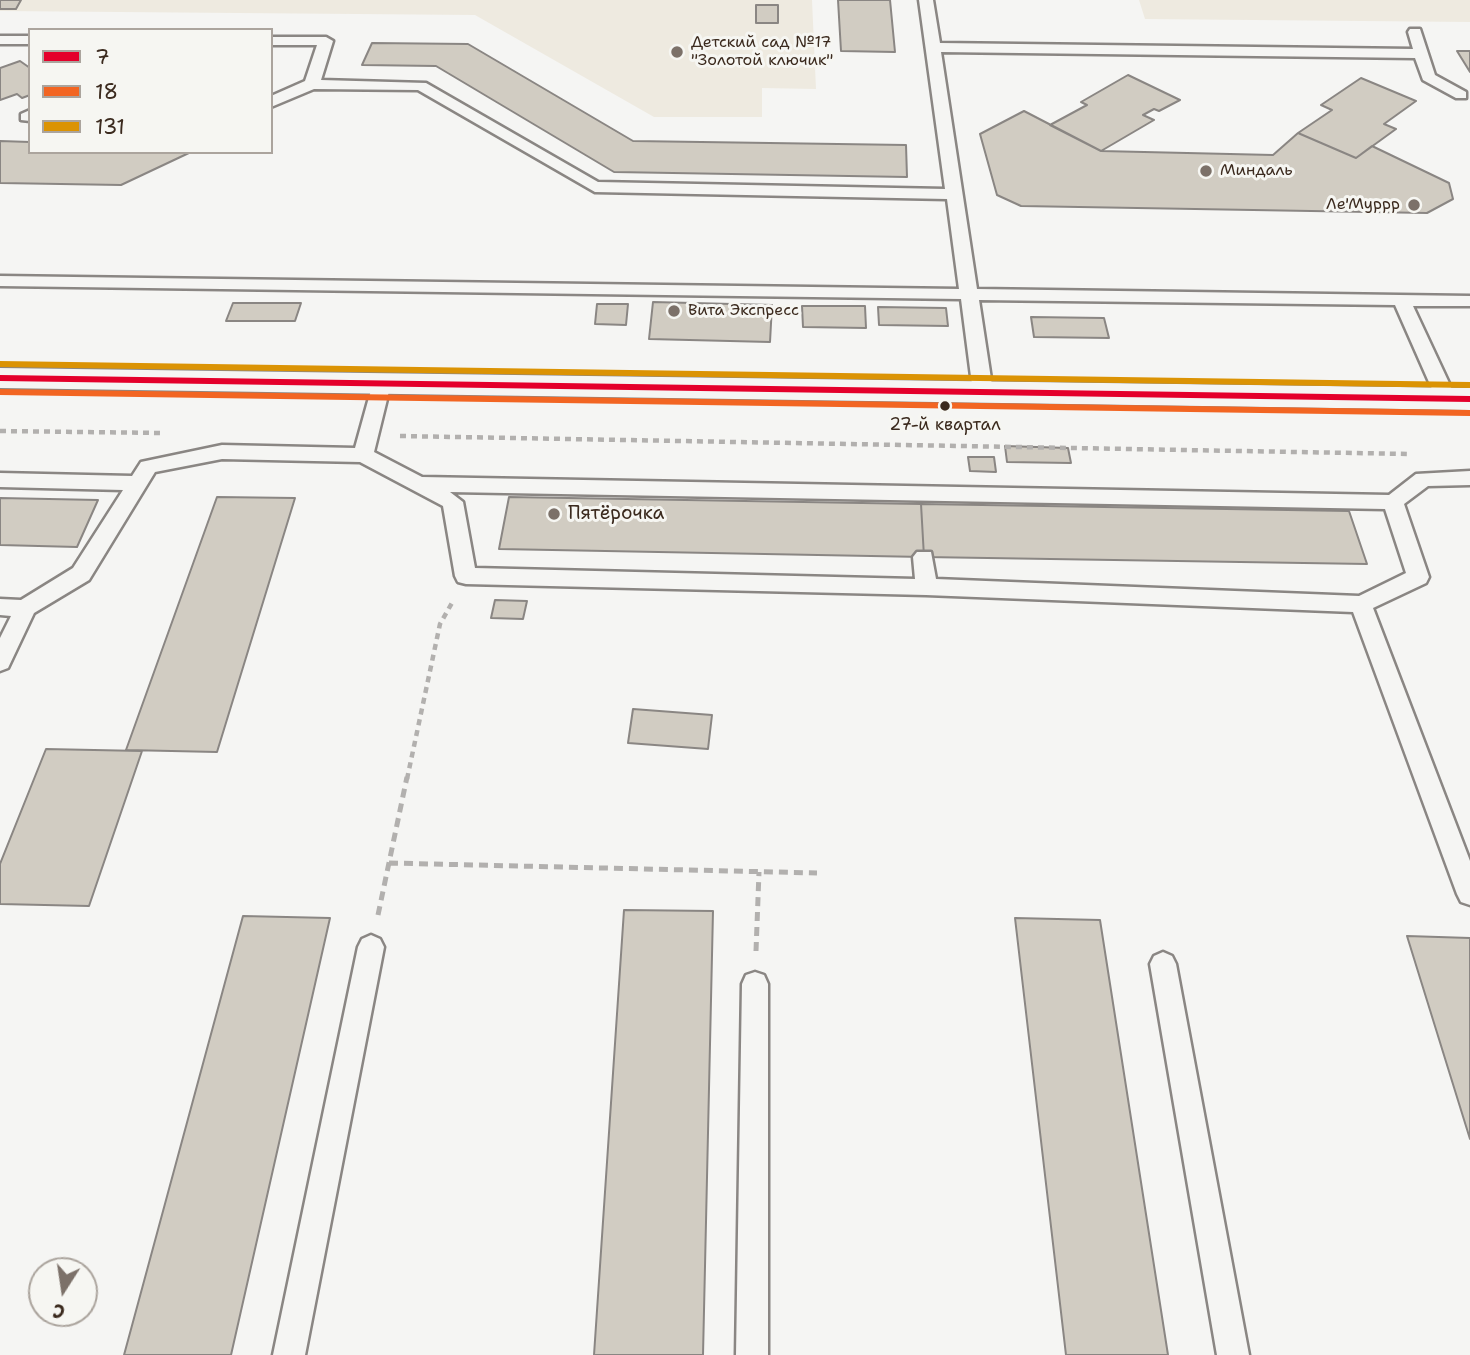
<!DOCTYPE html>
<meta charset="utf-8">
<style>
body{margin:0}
#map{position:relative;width:1470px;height:1355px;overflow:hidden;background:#f5f5f3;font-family:"Shantell Sans",sans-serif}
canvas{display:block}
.legend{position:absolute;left:28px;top:28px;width:245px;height:126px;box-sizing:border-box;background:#f6f6f2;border:2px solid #aba49d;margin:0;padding:9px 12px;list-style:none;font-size:21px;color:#3b2a1e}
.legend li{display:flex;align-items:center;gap:14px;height:35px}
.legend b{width:35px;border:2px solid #aba49d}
.north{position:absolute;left:28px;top:1257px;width:70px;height:70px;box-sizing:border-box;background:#f6f6f2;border:2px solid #aba49d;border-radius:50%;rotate:192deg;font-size:19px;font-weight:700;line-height:28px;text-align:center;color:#3b2a1e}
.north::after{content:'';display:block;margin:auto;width:24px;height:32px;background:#7c7169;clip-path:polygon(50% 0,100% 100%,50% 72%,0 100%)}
</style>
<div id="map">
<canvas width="1470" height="1355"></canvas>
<ul class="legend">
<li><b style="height:9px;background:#e4002b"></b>7</li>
<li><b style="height:9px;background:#f26522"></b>18</li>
<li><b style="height:9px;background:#db9304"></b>131</li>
</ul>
<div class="north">С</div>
</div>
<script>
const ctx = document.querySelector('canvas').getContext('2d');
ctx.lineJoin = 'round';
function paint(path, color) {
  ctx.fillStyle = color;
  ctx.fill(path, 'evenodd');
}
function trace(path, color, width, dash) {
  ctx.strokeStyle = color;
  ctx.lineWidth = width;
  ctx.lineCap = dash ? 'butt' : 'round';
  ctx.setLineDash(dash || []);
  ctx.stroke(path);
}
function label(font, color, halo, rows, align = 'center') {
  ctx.font = font + ' "Shantell Sans",sans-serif';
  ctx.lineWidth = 6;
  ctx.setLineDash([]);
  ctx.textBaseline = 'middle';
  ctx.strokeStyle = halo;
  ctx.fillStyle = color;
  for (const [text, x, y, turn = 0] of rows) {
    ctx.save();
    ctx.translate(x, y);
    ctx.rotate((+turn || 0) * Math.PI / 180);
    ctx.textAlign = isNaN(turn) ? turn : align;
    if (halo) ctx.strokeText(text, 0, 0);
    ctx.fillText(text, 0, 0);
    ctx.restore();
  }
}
const built = new Path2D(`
 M0 0H812L816 89 762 88V117H654L475 15 0 11Z
 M1139 0H1470V22L1145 19Z`);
const building = new Path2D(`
 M0 0H21L16 9H0Z
 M838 0H890L895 52 841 51Z
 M756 5H778V23H756Z
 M372 43 468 44 633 141 906 145 907 177 614 172 436 66 362 65Z
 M1457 51H1470V72Z
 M20 61 30 68V95L22 98 17 94 0 100V68Z
 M1128 75 1180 100 1159 111 1154 109 1143 115 1154 120 1101 151 1050 125 1087 105 1081 102Z
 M1361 78 1416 101 1384 124 1396 129 1356 158 1298 133 1332 110 1321 105Z
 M1024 111 1101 151 1273 155 1298 133 1356 158 1372 146 1449 183 1453 199 1427 213 1021 206 997 195 980 134Z
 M0 141 30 142V152H191L121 185 0 183Z
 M653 302 772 305 770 342 649 339Z
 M233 303H301L295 321H226Z
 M597 304H628L626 325 595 324Z
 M802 306H865L866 328 803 327Z
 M878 307 946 308 948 326 879 325Z
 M1031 317 1104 318 1109 338 1034 337Z
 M1005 446 1068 448 1071 463 1007 462Z
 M968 457H994L996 472 970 471Z
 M217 497 295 498 217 752 126 750Z
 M509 497 921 504 924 557 499 549Z
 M0 498 98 500 77 547 0 545Z
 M921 504 1349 511 1367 564 924 557Z
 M495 600 527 601 523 619 491 618Z
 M633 709 712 715 708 749 628 743Z
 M46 749 142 751 89 906 0 904V864Z
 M624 910 713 911 703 1355H594Z
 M243 916 330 918 231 1355H124Z
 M1015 918 1100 920 1168 1355H1066Z
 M1407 936 1470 938V1139Z`);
const pathFar1 = new Path2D(`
 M0 431 164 433
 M400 436 1409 454
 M407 779 440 624 453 601`);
const path = new Path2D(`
 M389 863 817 873
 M378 915 407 777
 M756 951 759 872`);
const service = new Path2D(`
 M919 0H933L940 43 1413 49 1408 32 1410 29H1420L1435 75 1466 92V98H1456L1423 80 1415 58 941 52 977 289 1470 296V306H1413L1456 398 1453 402 1446 404 1436 398 1395 305 979 300 993 392 983 398 973 392 961 299 0 286V276L959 289 947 199 595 192 418 90 314 89 271 107V96L305 81 317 45H271V37H326L333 41 321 80 426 83 598 182 945 189Z
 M0 36H30V44H0Z
 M30 110V121L21 120V114Z
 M382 377 391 383 374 452 422 477 1389 495 1416 474 1470 471V485L1428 486 1404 504 1429 577 1426 583 1373 608 1470 861V905L1461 902 1457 894 1353 612 926 595 466 584 458 582 455 576 443 506 360 462 222 459 155 472 89 580 34 613 8 668 0 671V638L11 616 0 615V599L21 600 73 568 123 490 0 487V473L132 476 141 462 222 445 355 448 373 383ZM450 492 1385 509 1406 573 1359 596 936 579 931 552H917L913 557 915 579 475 568 463 502Z
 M371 935 380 939 384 947 305 1355H273L358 947 362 939Z
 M1163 952 1172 956 1176 964 1249 1355H1217L1150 964 1154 956Z
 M755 972 764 975 768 984V1355H736L742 984 746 975Z`);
const secondary = new Path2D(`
 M0 368 1470 388V410L0 388Z`);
const bus1 = new Path2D(`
 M0 375 1470 396V402L0 381Z`);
const bus2 = new Path2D(`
 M0 389 1470 410V416L0 395Z`);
const bus3 = new Path2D(`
 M0 361 1470 382V388L0 367Z`);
const markers = [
 [677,52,7,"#7c7169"],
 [1206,171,7,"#7c7169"],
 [1414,205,7,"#7c7169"],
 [674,311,7,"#7c7169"],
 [945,406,6,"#3b2a1e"],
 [554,514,7,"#7c7169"]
];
const farPoinames = [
 ["Детский сад №17",691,43],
 ["\"Золотой ключик\"",691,61],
 ["Миндаль",1220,171],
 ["Ле'Муррр",1400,205,"right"],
 ["Вита Экспресс",688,311]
];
const busNames = [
 ["27-й квартал",945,426]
];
const poiNames = [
 ["Пятёрочка",568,514]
];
paint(built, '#eeeae0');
paint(building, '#d1ccc2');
trace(building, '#8a8683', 2);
trace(service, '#8a8683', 5);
trace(secondary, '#8a8683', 6);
trace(pathFar1, '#b2b0ae', 4.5, [6, 5]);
trace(path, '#b2b0ae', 5, [9, 6]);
paint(service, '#f5f5f3');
paint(secondary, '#f5f5f3');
paint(bus1, '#e4002b');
paint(bus2, '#f26522');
paint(bus3, '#db9304');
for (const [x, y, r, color] of markers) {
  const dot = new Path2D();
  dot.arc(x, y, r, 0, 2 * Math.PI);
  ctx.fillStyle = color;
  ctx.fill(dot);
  trace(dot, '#f6f6f2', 2.5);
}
label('16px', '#3b2a1e', '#f6f6f2', farPoinames, 'left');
label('17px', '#3b2a1e', '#f6f6f2', busNames);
label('19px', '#3b2a1e', '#f6f6f2', poiNames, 'left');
</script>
